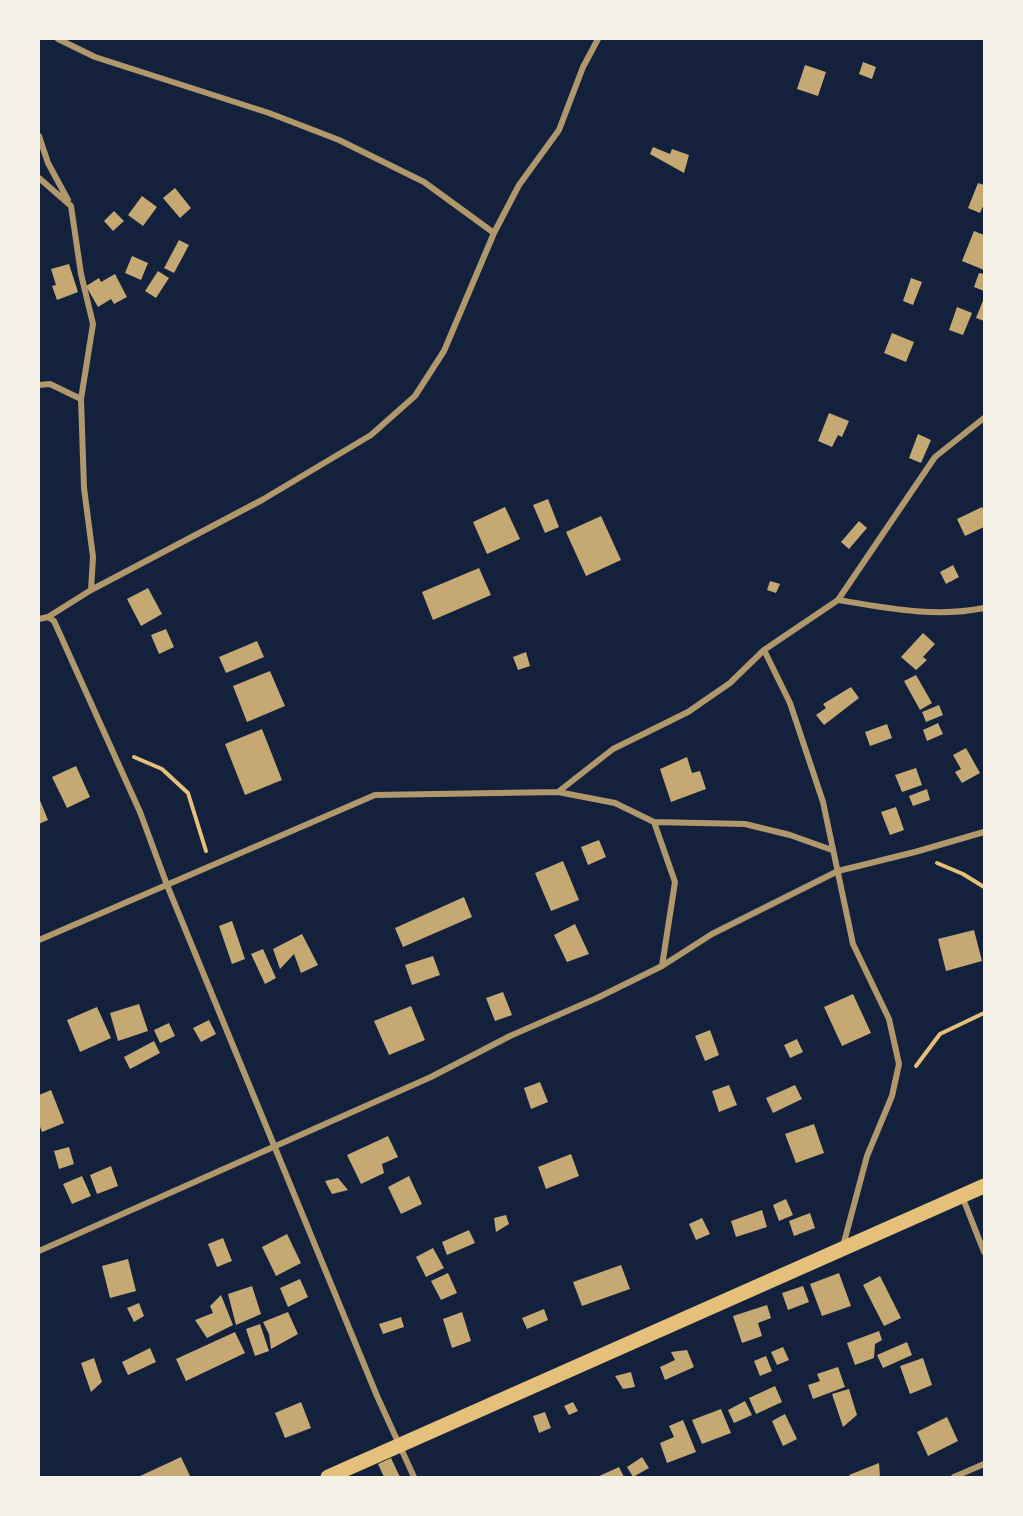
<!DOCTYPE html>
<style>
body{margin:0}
#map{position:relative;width:1023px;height:1516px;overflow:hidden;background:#14213d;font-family:Poppins,sans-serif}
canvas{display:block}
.frame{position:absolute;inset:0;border:40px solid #f6f1e7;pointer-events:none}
</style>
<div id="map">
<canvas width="1023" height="1516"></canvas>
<div class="frame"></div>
</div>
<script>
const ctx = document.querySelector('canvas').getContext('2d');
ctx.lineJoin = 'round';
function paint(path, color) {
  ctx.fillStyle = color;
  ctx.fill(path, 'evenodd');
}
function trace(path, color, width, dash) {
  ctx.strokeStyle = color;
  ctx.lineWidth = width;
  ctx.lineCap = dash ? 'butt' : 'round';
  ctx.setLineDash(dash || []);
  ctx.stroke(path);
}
const building = new Path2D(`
 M863 62 876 67 872 79 859 74Z
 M805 65 826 72 818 96 797 89Z
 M653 147 670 154 672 149 689 155 684 173 650 154Z
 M978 183 984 185V204L980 213 968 208Z
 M175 188 191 208 180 218 163 198Z
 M142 196 157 207 143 226 128 215Z
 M114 211 124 221 113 231 104 221Z
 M974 231 984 235V270L962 261Z
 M179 240 189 245 174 273 164 268Z
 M132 256 148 263 141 280 125 273Z
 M69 264 78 292 57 300 52 286 56 285 51 269Z
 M158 271 169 278 156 298 145 291Z
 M979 273 984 274V291L974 287Z
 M115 274 127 297 114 304 111 299 98 307 86 286 99 278 101 282Z
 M911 278 922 282 913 305 903 301Z
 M984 298V321L976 318Z
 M957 307 972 313 963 335 949 330Z
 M892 333 914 342 906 362 884 353Z
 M829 413 849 421 842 437 838 435 832 447 818 441Z
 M918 434 931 440 921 463 909 458Z
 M548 499 559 527 545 533 533 505Z
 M505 507 520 539 487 554 473 522Z
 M982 507 984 511V527L965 536 957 519Z
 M601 516 621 560 586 576 566 532Z
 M859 521 867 528 849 549 841 542Z
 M953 565 959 577 946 584 940 572Z
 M479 568 491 595 433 620 422 592Z
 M770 581 780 584 776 593 767 590Z
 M148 588 162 614 141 626 127 599Z
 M166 629 174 647 159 654 151 635Z
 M923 633 935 644 923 657 927 660 916 670 901 657Z
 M257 641 264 657 226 673 219 657Z
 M526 652 530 666 518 670 513 657Z
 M270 671 285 706 247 722 233 686Z
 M916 675 932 703 920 710 904 681Z
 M851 687 859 698 824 725 816 715 826 708 823 704Z
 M939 705 943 715 926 722 922 712Z
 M938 723 943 734 927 741 923 730Z
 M887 724 892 738 870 746 865 732Z
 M262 729 282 780 245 795 225 744Z
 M966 748 980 773 962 783 955 772 961 769 953 755Z
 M687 757 692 773 700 771 706 789 671 802 660 769Z
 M76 766 90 797 67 808 52 777Z
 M916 768 922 785 902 792 895 775Z
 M927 789 930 800 913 806 909 796Z
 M39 798 48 820 39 824Z
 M896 807 904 830 890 835 881 812Z
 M599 840 606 857 588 865 581 847Z
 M563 861 579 900 551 911 535 873Z
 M464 897 472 917 403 947 395 928Z
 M232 921 245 959 232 964 219 926Z
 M575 924 589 954 567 962 554 935Z
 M974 930 982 961 946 971 938 939Z
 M302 934 318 965 301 973 294 954 280 969 273 949Z
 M263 949 276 978 265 984 251 954Z
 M433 956 440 975 412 985 405 965Z
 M503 992 512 1015 495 1021 486 998Z
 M853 994 871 1033 842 1046 824 1007Z
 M139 1004 148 1031 118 1041 110 1013Z
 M411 1006 425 1040 389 1055 374 1021Z
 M97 1007 111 1038 80 1052 67 1020Z
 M209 1020 216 1034 201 1042 193 1028Z
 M169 1023 175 1036 160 1043 154 1030Z
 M710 1030 719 1055 705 1061 695 1036Z
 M797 1039 803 1052 790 1058 784 1045Z
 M154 1041 160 1053 130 1069 124 1057Z
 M540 1082 548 1102 531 1109 524 1088Z
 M729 1085 737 1105 719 1112 712 1091Z
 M795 1085 802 1099 773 1113 766 1098Z
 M51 1090 64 1123 42 1132 39 1124V1095Z
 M814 1124 824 1153 796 1163 785 1134Z
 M388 1136 398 1157 382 1164 384 1173 361 1184 347 1155Z
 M69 1147 74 1164 59 1169 54 1151Z
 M571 1154 579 1176 546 1189 538 1167Z
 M111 1166 118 1186 97 1194 90 1175Z
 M82 1176 91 1196 72 1204 63 1184Z
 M409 1176 422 1204 401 1214 388 1187Z
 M338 1178 348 1190 332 1194 325 1181Z
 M786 1199 793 1215 779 1221 773 1205Z
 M762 1210 767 1227 736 1237 731 1221Z
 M810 1213 815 1228 794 1236 789 1221Z
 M506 1215 509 1224 496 1232 494 1218Z
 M702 1218 710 1234 696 1240 689 1224Z
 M469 1230 475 1243 447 1255 442 1242Z
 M287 1234 301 1263 276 1276 262 1247Z
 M223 1238 232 1261 217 1267 208 1244Z
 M433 1248 444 1268 426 1277 416 1257Z
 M128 1259 136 1291 110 1298 102 1266Z
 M621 1265 630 1289 582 1306 573 1282Z
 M448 1273 457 1293 441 1300 431 1281Z
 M839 1273 851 1306 822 1316 810 1284Z
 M880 1276 901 1318 884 1326 863 1285Z
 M300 1279 308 1297 288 1307 280 1288Z
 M252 1286 261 1314 236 1325 228 1294Z
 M803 1286 809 1302 788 1310 782 1293Z
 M221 1295 233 1325 207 1338 195 1320 213 1313 210 1306Z
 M139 1303 144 1316 134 1322 127 1308Z
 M767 1305 771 1318 758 1323 762 1336 742 1343 733 1316Z
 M544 1309 548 1320 527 1329 522 1318Z
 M288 1312 298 1334 271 1349 269 1334 263 1322Z
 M462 1312 471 1341 452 1348 443 1319Z
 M401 1317 404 1327 383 1334 379 1324Z
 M260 1324 269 1351 255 1356 246 1329Z
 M879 1331 882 1340 875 1344 874 1358 855 1365 847 1343Z
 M235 1332 245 1353 186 1381 176 1359Z
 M907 1342 912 1355 883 1368 877 1355Z
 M783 1347 789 1360 777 1365 771 1352Z
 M150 1348 156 1362 128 1375 122 1362Z
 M687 1350 694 1367 665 1380 660 1367 675 1360 671 1352Z
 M766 1356 772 1371 760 1376 754 1361Z
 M94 1358 102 1382 91 1392 81 1363Z
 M923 1358 932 1385 910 1394 900 1366Z
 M838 1367 845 1387 813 1399 808 1385 820 1381 817 1374Z
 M631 1372 635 1387 623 1389 615 1376Z
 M775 1386 782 1402 756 1414 749 1398Z
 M849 1389 857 1415 843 1427 832 1394Z
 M745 1401 752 1415 734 1423 728 1410Z
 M301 1402 311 1428 285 1438 275 1413Z
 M573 1402 578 1411 569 1415 564 1406Z
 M721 1409 731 1433 702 1444 692 1420Z
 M545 1412 551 1428 539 1433 533 1416Z
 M785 1414 797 1439 783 1446 772 1421Z
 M947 1417 958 1441 928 1456 917 1432Z
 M683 1420 696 1452 667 1463 660 1443 674 1437 669 1426Z
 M181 1457 190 1476 188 1477H138Z
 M642 1457 649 1468 633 1477 627 1467Z
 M391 1458 400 1477H384L378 1464Z
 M879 1463 880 1477H850L849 1475Z
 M619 1467 624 1477H597Z`);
const path = new Path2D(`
 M134 757 162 769 188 793 206 851
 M937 863 963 874 984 887
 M916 1066 940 1034 984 1013`);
const minor = new Path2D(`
 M58 39 95 57 269 113 339 140 424 182 494 233
 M39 136 48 163 68 200
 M39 178 71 206 81 274 93 324 81 399 84 488 93 557 91 590
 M39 385 50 384 81 399
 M838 600C886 608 936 618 984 608
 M48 617 91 590 262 500 371 435 415 396 444 351 494 233 519 185 559 130 583 67 598 39
 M39 619 48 617 54 621 140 812 167 885 377 1396 414 1477
 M764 650 790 703 823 802 853 944 889 1019 899 1064 892 1096 867 1156 843 1246
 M654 822 745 824 790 835 832 850
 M39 940 375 795 558 792
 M662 966 675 882 654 822 615 803 558 792 613 749 688 712 730 683 764 650 838 600 935 457 984 418
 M962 1196 984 1252
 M39 1251 431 1077 510 1036 597 998 662 966 712 934 838 871 915 852 984 832
 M954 1477 984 1464`);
const primary = new Path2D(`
 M328 1477 984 1186`);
paint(building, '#c6a872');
trace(path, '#e5c07b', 4);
trace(minor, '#b1986c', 6);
trace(primary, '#e5c07b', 15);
</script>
